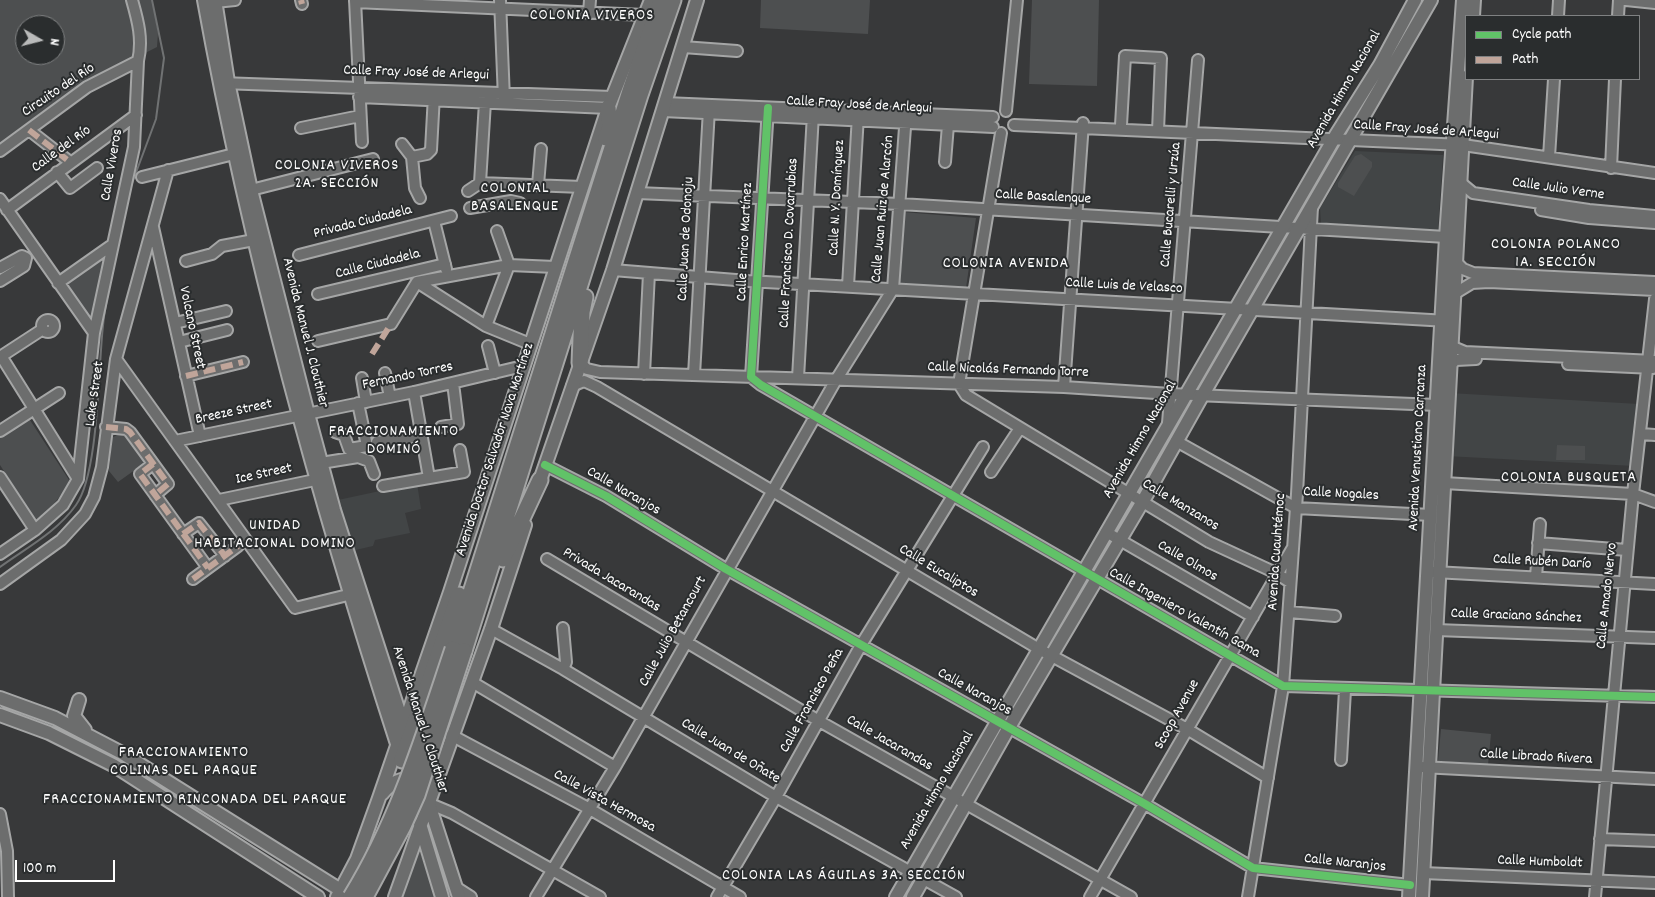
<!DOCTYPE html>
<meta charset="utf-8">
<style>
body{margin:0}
#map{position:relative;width:1655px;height:897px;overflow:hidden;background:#38393a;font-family:Dekko,sans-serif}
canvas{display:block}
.legend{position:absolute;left:1465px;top:15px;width:175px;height:65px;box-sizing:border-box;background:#2a2d2e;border:1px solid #7f8182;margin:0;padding:6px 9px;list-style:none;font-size:15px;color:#fff}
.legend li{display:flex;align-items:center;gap:10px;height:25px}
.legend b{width:25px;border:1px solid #7f8182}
.north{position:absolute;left:15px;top:15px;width:50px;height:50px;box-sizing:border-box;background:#2a2d2e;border:1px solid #7f8182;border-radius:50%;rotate:98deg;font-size:14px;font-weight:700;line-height:20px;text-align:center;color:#fff}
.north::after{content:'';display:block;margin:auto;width:18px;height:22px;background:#b9baba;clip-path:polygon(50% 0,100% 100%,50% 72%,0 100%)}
.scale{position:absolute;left:15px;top:860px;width:100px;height:22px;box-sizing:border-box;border:2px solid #fff;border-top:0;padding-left:6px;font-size:15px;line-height:18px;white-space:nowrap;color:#fff;-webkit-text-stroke:4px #2a2d2e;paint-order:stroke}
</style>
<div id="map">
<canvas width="1655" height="897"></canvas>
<ul class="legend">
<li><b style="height:6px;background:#61c268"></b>Cycle path</li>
<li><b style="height:6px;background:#c0a59a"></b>Path</li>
</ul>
<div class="north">N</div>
<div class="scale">100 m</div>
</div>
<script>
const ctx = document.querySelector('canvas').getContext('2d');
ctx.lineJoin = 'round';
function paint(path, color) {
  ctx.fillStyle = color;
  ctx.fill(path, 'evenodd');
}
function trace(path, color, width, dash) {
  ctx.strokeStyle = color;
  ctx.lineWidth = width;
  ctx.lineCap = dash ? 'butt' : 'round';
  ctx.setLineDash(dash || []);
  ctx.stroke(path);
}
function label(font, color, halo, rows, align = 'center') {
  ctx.font = font + ' Dekko,sans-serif';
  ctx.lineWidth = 4;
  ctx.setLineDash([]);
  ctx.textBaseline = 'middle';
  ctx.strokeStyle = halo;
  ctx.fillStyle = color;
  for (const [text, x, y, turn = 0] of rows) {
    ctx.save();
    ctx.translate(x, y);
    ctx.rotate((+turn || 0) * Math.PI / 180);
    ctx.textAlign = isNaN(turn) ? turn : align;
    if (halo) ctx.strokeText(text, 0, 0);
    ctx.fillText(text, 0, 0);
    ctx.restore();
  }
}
const built = new Path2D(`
 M1355 151 1443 155 1438 230 1321 224 1320 208Z
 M1450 393 1639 404 1634 466 1446 456Z
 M417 483 421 509 405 513 410 533 375 540 373 546 351 551 338 500Z`);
const green = new Path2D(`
 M0 0H152L158 33 157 47 80 86 0 146ZM25 25H55V55H25Z
 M761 0H870L868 34 760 28Z
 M1032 0H1099L1097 86 1029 84Z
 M1361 154 1372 162V167L1354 196 1338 187V183L1355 156Z
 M903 212 976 218 966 288 899 285Z
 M105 254 92 320 62 286Z
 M28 417 69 480 68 486 38 524 0 465V436Z
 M120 434 128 437 146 462 118 482 109 471 112 440 113 437Z
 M1557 445 1585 446V460H1556Z
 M1441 729 1491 734 1488 765 1438 761Z
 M419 848 435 897H400Z`);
const stream = new Path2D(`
 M131 186 156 119 164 58 152 0
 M0 567C26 548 57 532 76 505 99 473 98 368 103 326 104 311 108 296 110 281`);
const majorTunnel = new Path2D(`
 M1415 13 1423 0`);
const minor = new Path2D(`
 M301 0 302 4
 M355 0 362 142
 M500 0 504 99
 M1626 0 1655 3
 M215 2 235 0
 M355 2 644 15
 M589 13 590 0
 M1558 16 1559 0
 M1618 16 1619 0
 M683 47 737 51
 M221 83 612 97
 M359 97 608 108
 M665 103 993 117
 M768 108 751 377 761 385 1283 686 1655 697
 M663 111 993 127
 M1006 111 1017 0
 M1014 125 1463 145 1655 173
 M1121 125 1125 56 1161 58 1158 131
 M301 128 360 116
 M29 130 70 162
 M1001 133 959 384 966 395 1209 542 1276 573 1290 582
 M402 144 412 157 415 188 420 198
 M0 151 87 87 138 61
 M412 157 427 154 431 150 434 95
 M1549 157 1554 79
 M945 162 948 125
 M1611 168 1615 79
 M57 172 70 188 97 168
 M142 177 234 154
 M480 183 582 187
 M480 183 485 102
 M1461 183 1473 193 1589 210 1655 216
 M538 185 541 149
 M251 190 373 159
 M468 191 480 183
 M637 193 900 204 1446 237
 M0 199 94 333
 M470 208 511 201 520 203
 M7 210 136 115
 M1541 210 1589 218 1655 223
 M434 221 446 269
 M153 227 200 436
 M299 255 451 216
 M186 261 212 254 222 246 254 240
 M1456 262 1463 269 1473 273 1655 282
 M0 268 22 256 26 258 24 266 0 281
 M613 270 748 281 1448 321
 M417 282 509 265 555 267
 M417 282 486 326 530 344
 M58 283 112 245
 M848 286 858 115
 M318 294 445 264
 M1454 294 1472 283 1489 282 1655 290
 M42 326a6 6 0 1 1 12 0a6 6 0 1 1-12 0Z
 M175 323 226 311
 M486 326 509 265 497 231
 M318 341 391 324 417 282
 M179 342 227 330
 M1446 344 1465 352 1654 361
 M488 346 495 373
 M1 356 78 479
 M0 357 43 329
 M116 359 295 608 356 593
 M580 363 587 369 600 372 1064 387 1171 394 1437 405
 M1451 364 1456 360 1476 359
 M1568 364 1653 368
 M385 373 390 397
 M644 374 649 273
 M694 375 709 109
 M186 376 243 362
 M362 378 366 402
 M798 378 813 114
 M572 386 584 381 597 387 1039 649 1187 729 1268 778
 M1064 387 1083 123
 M414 392 429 478
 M1168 423 1198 60
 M106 427 126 429 130 432 168 484 155 495
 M441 427 458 424 453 383
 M0 431 59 393
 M335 432 344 435 349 449 367 446 358 403
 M1641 434 1655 435
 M175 441 414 392 523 366
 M1176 441 1296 508 1431 515
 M377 442 421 436
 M321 463 358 457 369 461 374 474
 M153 464 140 474 208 568
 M545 465 606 496 726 569 1145 804 1253 868 1410 885
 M991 472 1020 428
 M0 477 35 530
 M1444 483 1633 494 1655 502
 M383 486 464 472 460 450
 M219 500 315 480
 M1106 532 1253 617
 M183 534 199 523 225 556
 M1538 543 1627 550
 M0 554 35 530 63 505 78 479 94 333 134 147 138 61C143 40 138 21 132 0
 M547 559 819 721 1131 897
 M1434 572 1655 584
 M1536 577 1540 524
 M193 579 238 546
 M0 584 61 540 85 514 94 497 102 467 116 359 168 170
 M1289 612 1335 616
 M563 628 566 662 563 669
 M491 629 563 669 776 797 956 897
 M1436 630 1655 638
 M472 682 615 767
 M451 735 588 808 740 897
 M1341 760 1345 690
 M1421 767 1655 779
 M428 803 452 813 600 897
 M0 814 7 851 8 897
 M1600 839 1655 841
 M1423 873 1655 883
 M457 888 471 897
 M536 897 615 767 836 380 893 289 906 114
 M717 897 776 797 861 645 983 447
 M1090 897 1292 549
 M1248 897 1283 686 1297 494 1312 207
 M1595 897 1633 494 1655 299`);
const major = new Path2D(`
 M204 0C250 254 319 502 398 747
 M215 0 228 82 251 190 308 414 334 510 404 727
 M1473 16 1474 0
 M537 489 613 270 697 0
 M0 698 55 718 122 753 347 894
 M79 700 74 716 85 730
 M0 715 49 733 113 765 318 897
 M382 794C391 782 401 778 416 779
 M428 801 459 897
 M420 824 442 897
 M337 897 357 859 379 798 450 592 608 108 651 0
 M395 897 491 629 525 525
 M896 897 1336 135 1380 65 1415 0
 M913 897 1008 729 1143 501 1202 396 1431 0
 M1409 897 1446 237 1463 0
 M1422 897 1466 77`);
const highway = new Path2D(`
 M606 138 610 127 608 108
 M580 363 582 312 585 297
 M503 559 540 480
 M453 649 630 91 661 0
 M464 651 640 95 673 0
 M402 760 459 595`);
const highwayBridge = new Path2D(`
 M351 897C399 819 424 735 453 649
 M365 897 403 826 417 795 464 651`);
const quiet = new Path2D(`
 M301 0 302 4
 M29 130 70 162
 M372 354 391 324
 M186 376 243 362
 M106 427 126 429 130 432 168 484 155 495
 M153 464 140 474 208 568
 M183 534 199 523 225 556
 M193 579 238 546`);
const cycleway = new Path2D(`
 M768 108 751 377 761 385 1283 686 1655 697
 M545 465 606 496 726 569 1145 804 1253 868 1410 885`);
const streetNames = [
 ["Calle Fray José de Arlegui",416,74,2],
 ["Avenida Himno Nacional",1345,90,-60],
 ["Circuito del Río",59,91,-34],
 ["Calle Fray José de Arlegui",859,106,3],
 ["Calle Fray José de Arlegui",1426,131,4],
 ["Calle del Río",62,150,-36],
 ["Calle Viveros",113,165,-80],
 ["Calle Julio Verne",1558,190,8],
 ["Calle N. Y. Domínguez",838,198,-87],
 ["Calle Basalenque",1043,198,3],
 ["Calle Bucarelli y Urzúa",1172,205,-85],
 ["Calle Juan Ruiz de Alarcón",884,209,-85],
 ["Privada Ciudadela",363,223,-14],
 ["Calle Juan de Odonoju",687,239,-87],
 ["Calle Enrico Martínez",746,242,-87],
 ["Calle Francisco D. Covarrubias",790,243,-87],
 ["Calle Ciudadela",378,265,-14],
 ["Calle Luis de Velasco",1124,287,3],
 ["Volcano Street",191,328,78],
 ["Avenida Manuel J. Clouthier",304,333,76],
 ["Calle Nicolás Fernando Torre",1008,371,2],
 ["Fernando Torres",408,377,-12],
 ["Lake Street",96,394,-82],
 ["Breeze Street",234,413,-12],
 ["Avenida Himno Nacional",1141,440,-60],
 ["Avenida Venustiano Carranza",1419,448,-87],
 ["Avenida Doctor Salvador Nava Martínez",496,450,-72],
 ["Ice Street",264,475,-12],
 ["Calle Naranjos",623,492,30],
 ["Calle Nogales",1341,495,3],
 ["Calle Manzanos",1180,506,31],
 ["Avenida Cuauhtémoc",1278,552,-86],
 ["Calle Olmos",1187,562,30],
 ["Calle Rubén Darío",1542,563,3],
 ["Calle Eucaliptos",938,572,31],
 ["Privada Jacarandas",611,581,31],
 ["Calle Amado Nervo",1608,596,-84],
 ["Calle Ingeniero Valentín Gama",1184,614,29],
 ["Calle Graciano Sánchez",1516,617,2],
 ["Calle Julio Betancourt",674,632,-61],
 ["Calle Naranjos",974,693,29],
 ["Calle Francisco Peña",813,701,-61],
 ["Scoop Avenue",1178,715,-61],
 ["Avenida Manuel J. Clouthier",419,720,72],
 ["Calle Jacarandas",889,744,30],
 ["Calle Juan de Oñate",730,752,31],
 ["Calle Librado Rivera",1536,758,3],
 ["Avenida Himno Nacional",938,791,-60],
 ["Calle Vista Hermosa",604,802,29],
 ["Calle Humboldt",1540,863,2],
 ["Calle Naranjos",1345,864,6]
];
const neighbourhoodNames = [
 ["COLONIA VIVEROS",592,17],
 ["COLONIA VIVEROS",337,167],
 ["2A. SECCIÓN",337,185],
 ["COLONIAL",515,190],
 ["BASALENQUE",515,208],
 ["COLONIA POLANCO",1556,246],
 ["1A. SECCIÓN",1556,264],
 ["COLONIA AVENIDA",1006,265],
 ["FRACCIONAMIENTO",394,433],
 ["DOMINÓ",394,451],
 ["COLONIA BUSQUETA",1569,479],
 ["UNIDAD",275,527],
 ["HABITACIONAL DOMINO",275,545],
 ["FRACCIONAMIENTO",184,754],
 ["COLINAS DEL PARQUE",184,772],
 ["FRACCIONAMIENTO RINCONADA DEL PARQUE",195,801],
 ["COLONIA LAS ÁGUILAS 3A. SECCIÓN",844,877]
];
paint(built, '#424546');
paint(green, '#4d4f50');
trace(stream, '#707273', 2);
trace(majorTunnel, '#4c4d4e', 12, [12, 6]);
trace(minor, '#a5a6a6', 14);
trace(major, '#a5a6a6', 16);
trace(highway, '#a5a6a6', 19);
trace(minor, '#6c6d6d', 10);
trace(major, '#6c6d6d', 12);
trace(highway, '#6c6d6d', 15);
trace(highwayBridge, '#a5a6a6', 19, []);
trace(highwayBridge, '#6c6d6d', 15);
trace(quiet, '#c0a59a', 6, [12, 6]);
trace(cycleway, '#61c268', 8);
label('15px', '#fff', '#2a2d2e', streetNames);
ctx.letterSpacing = '1px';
label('16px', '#fff', '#2a2d2e', neighbourhoodNames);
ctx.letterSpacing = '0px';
</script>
